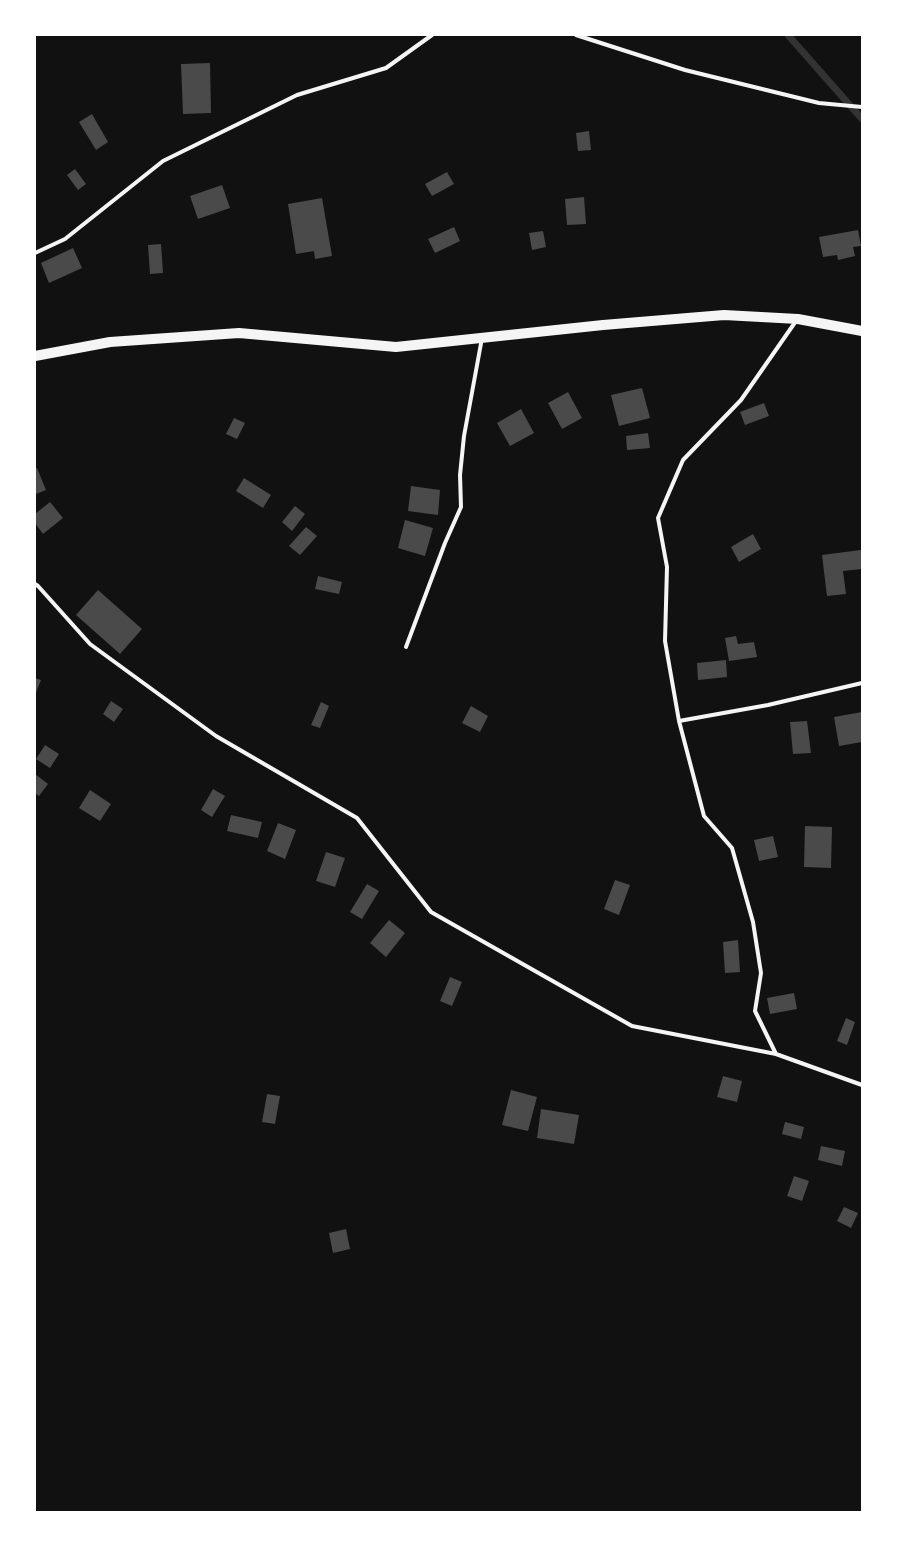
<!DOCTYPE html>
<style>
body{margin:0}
#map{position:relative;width:897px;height:1547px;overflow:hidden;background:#111;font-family:Manrope,sans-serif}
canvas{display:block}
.frame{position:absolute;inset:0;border:36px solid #fff;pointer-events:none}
</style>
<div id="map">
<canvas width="897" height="1547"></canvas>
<div class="frame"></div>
</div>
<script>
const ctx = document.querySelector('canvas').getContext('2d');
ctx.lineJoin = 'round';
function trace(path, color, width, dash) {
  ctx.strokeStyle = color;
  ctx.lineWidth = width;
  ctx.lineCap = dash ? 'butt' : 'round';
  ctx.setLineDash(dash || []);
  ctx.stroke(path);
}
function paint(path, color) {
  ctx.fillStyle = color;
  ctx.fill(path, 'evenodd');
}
const stream = new Path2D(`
 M788 35 862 119`);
const building = new Path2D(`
 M210 63 211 113 183 114 181 64Z
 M92 114 108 142 96 150 79 122Z
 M589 131 591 150 578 151 576 133Z
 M75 169 86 184 78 190 67 175Z
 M447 172 454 184 432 196 425 184Z
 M222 185 230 208 198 219 190 196Z
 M584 197 586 224 567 225 565 199Z
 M322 198 332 256 315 259 314 251 296 254 288 204Z
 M454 227 460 241 435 253 428 239Z
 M858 230 861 246 853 247 855 256 838 260 837 255 823 257 819 237Z
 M543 231 546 247 532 250 529 233Z
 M161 244 163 273 150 274 148 245Z
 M73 248 82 268 49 283 41 263Z
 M642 388 650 418 619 426 611 395Z
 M568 392 582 418 562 429 548 403Z
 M764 403 769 416 745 425 740 412Z
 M521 409 534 433 510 446 497 423Z
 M234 418 245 423 237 439 226 434Z
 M648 433 650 448 627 450 626 436Z
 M37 468 46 490 36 494 35 469Z
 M244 478 271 495 263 508 236 491Z
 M411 486 440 490 438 515 408 511Z
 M50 502 63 518 43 534 35 523V514Z
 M295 506 305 514 292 531 282 522Z
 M405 520 433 528 425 556 398 548Z
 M306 527 317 536 300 555 289 546Z
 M753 534 761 549 739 562 731 547Z
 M861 550 862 569 843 571 846 594 827 596 822 555Z
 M318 576 342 582 339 594 315 589Z
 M98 590 142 629 120 654 76 615Z
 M736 636 738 644 754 642 757 657 729 661 725 638Z
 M726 660 727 677 698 680 697 663Z
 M35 678 41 680 35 695Z
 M111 701 123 709 114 722 103 714Z
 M321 702 329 706 320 728 311 725Z
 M471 706 488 716 480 732 462 723Z
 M862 712V742L839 746 834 717Z
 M807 721 811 753 793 754 790 722Z
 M45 745 59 754 50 768 36 759Z
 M35 774 48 784 39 796 35 793Z
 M213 789 225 796 212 817 201 810Z
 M90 790 111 804 100 821 79 808Z
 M231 815 262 822 258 838 227 831Z
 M278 823 296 830 285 859 267 851Z
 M805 826 832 827 831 868 804 867Z
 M773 836 778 857 759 861 754 840Z
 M326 852 345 858 335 887 316 881Z
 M615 880 630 885 619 915 604 909Z
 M367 884 379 891 362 919 350 912Z
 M389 920 405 933 386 957 370 943Z
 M738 940 740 972 725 973 723 942Z
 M450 977 462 982 452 1006 440 1001Z
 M794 993 797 1009 770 1014 767 998Z
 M846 1018 855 1022 847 1045 837 1041Z
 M723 1076 742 1081 737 1102 717 1097Z
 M511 1090 537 1097 528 1131 502 1125Z
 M267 1094 280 1096 275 1124 262 1122Z
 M541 1109 579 1115 574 1144 537 1138Z
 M785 1122 804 1127 801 1139 782 1134Z
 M821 1146 845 1151 842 1166 818 1160Z
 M794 1176 809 1181 802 1201 787 1196Z
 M844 1207 858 1213 851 1228 837 1221Z
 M346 1229 350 1249 333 1253 329 1233Z`);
const minor = new Path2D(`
 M576 35 685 70 819 103 862 107
 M35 253 65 239 163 161 297 95 386 68 432 35
 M35 584 38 586 90 644 216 736 357 818 431 912 632 1026 776 1054 862 1085
 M406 647 445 543 461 507 460 475 464 436 482 338
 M679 721 768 705 862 683
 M776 1054 755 1011 761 973 753 922 732 848 704 816 679 721 665 641 667 567 658 518 683 460 741 400 796 321`);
const primary = new Path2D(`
 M35 356 110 342 239 333 396 347 603 325 724 315 798 319 862 331`);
trace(stream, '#333', 7);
paint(building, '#4a4a4a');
trace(minor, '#f5f5f5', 4);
trace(primary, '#f5f5f5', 10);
</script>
